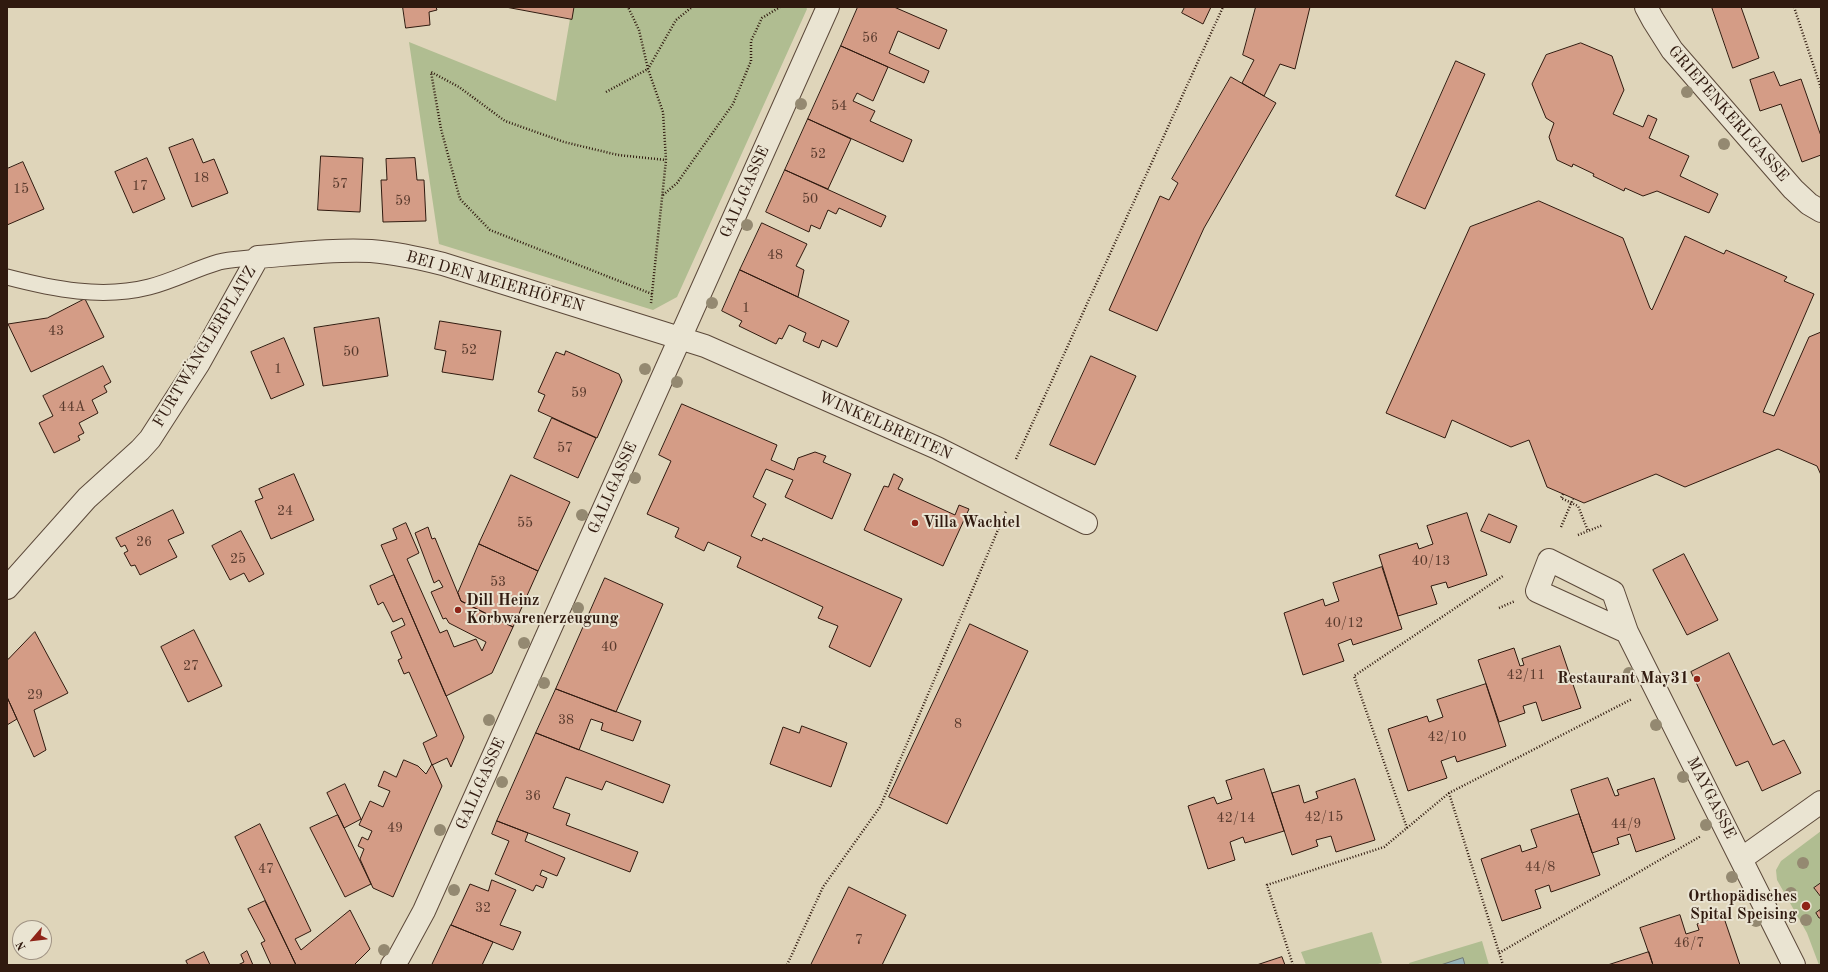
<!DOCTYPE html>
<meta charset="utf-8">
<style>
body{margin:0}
#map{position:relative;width:1828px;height:972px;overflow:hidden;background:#dfd5ba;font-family:"Old Standard TT",serif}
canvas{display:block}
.frame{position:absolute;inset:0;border:8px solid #301a0f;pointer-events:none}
.north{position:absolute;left:12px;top:920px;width:40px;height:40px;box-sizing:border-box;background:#eae4d2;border:1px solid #a09384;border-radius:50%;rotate:242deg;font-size:11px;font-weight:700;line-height:16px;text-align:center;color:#301a0f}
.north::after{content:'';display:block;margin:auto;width:14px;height:18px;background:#8f2418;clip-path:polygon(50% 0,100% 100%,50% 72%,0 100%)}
</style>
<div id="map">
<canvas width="1828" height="972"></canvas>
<div class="frame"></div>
<div class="north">N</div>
</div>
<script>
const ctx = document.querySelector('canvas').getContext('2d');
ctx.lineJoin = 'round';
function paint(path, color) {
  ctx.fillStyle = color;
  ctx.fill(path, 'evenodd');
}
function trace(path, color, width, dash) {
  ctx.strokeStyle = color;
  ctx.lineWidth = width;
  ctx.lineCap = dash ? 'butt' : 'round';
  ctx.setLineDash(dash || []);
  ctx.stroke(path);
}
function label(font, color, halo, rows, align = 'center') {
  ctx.font = font + ' "Old Standard TT",serif';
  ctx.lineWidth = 4;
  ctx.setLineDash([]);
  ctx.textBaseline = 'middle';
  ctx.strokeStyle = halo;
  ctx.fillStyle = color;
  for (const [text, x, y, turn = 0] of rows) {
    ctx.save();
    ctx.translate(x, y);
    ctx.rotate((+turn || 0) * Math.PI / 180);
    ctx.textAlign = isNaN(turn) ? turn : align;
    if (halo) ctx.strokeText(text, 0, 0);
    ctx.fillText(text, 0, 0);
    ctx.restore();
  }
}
const green = new Path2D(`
 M572 7H806L807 9 677 297 653 310 439 244 409 42 556 101Z
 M1821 831V883L1814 888 1821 897V965H1819L1807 933 1777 880 1776 870 1781 861Z
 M1372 932 1382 963 1374 965H1306L1301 952Z
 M1482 941 1489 965H1410L1409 963Z`);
const water = new Path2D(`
 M1463 958 1465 965H1441Z`);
const building = new Path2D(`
 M403 7H436L437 10 429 12 430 25 406 28Z
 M506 7H574L572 19Z
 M858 7H894L947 30 939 49 898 31 889 53 929 71 924 83 841 46Z
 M1185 7H1211L1203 24 1182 13Z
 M1256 7H1310L1295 69 1280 64 1264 96 1242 83 1254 60 1243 55Z
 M1712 7H1741L1759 58 1733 68Z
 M1581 43 1612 56 1624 90 1613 114 1643 127 1648 115 1657 119 1649 138 1689 156 1680 176 1718 194 1709 213 1657 191 1643 196 1625 188 1624 191 1593 176 1594 174 1573 164 1572 167 1557 160 1549 137 1554 123 1546 118 1532 84 1546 55Z
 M841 46 888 67 873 101 857 93 853 101 875 111 870 121 912 140 903 162 808 119Z
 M1456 61 1485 74 1425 209 1396 196Z
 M1774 72 1780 86 1801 79 1821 136V155L1802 162 1781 104 1760 111 1750 80Z
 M1231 77 1276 103 1204 228 1157 331 1109 310 1160 196 1169 200 1178 183 1172 179Z
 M808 119 851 139 828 189 785 170Z
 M193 139 203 163 214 159 228 193 192 207 169 148Z
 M321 156 363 158 360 212 318 210Z
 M147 158 165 199 133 213 115 172Z
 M415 158 417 180H424L426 221 383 222 381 180H387L386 159Z
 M23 162 44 209 7 225V169Z
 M785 170 886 216 881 227 839 208 836 214 828 210 820 229 811 225 809 232 766 212Z
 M1539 201 1623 238 1650 308 1652 310 1685 236 1724 254 1726 250 1787 277 1784 281 1814 294 1763 412 1774 416 1809 337 1821 332V475L1817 466 1778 449 1685 487 1656 474 1584 503 1547 487 1529 440 1511 447 1452 420 1445 438 1386 413 1470 227Z
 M762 223 807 244 796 266 804 270 798 297 740 270Z
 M740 270 849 321 837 347 822 340 819 348 803 341 806 333 789 325 782 339 779 338 776 344 739 326 742 321 722 311Z
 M85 299 104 337 31 372 8 324 47 318Z
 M379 318 388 376 323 386 314 328Z
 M440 321 501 331 493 380 442 372 446 351 435 349Z
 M284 338 304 385 271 399 251 352Z
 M566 351 619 374 622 381 597 438 538 411 545 395 538 392 556 352 564 355Z
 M1091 356 1136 376 1095 465 1050 445Z
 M103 366 111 382 104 386 107 392 92 400 98 413 79 423 84 433 78 436 80 440 54 453 39 423 53 416 43 396Z
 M682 404 777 445 771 460 794 470 798 458 815 452 826 456 823 462 851 474 832 519 785 497 793 480 766 469 753 497 766 504 751 536 762 541 763 538 902 599 870 667 829 647 838 626 818 618 823 607 737 567 741 557 708 542 704 551 675 537 679 528 647 514 671 461 659 455Z
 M552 418 596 438 578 478 534 458Z
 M294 474 314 520 271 539 255 501 263 498 259 489Z
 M894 474 903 479 898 489 955 515 959 505 969 509 943 566 864 530 884 486 888 487Z
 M511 475 570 502 538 571 479 544Z
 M173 510 184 533 168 540 177 557 140 575 135 565 131 566 124 553 128 551 125 545 121 547 116 538Z
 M1467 513 1487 575 1448 588 1446 582 1431 586 1437 604 1398 616 1379 555 1417 543 1419 549 1433 544 1427 526Z
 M1489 514 1517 526 1510 543 1481 531Z
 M406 523 419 553 407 559 440 633 447 630 454 647 476 639 482 651 486 642 449 623 446 618 443 619 431 592 443 587 439 580 434 583 415 533 428 527 432 539 435 538 461 601 513 627 492 673 446 696 381 545 397 539 393 529Z
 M241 531 264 574 249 582 244 573 230 580 212 546Z
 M479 544 538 571 513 627 461 601 458 593Z
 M1684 554 1718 620 1687 635 1653 570Z
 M1382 567 1402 629 1353 645 1351 639 1338 644 1344 661 1303 675 1284 613 1323 599 1325 606 1339 601 1333 583Z
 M394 575 464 737 451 767 447 758 432 765 423 743 437 736 409 672 404 674 398 660 402 658 391 632 405 625 402 618 393 622 383 602 378 605 370 586Z
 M605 578 663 604 616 712 556 689Z
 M970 624 1028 651 947 824 889 797Z
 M194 630 222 686 188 702 161 647Z
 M35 632 68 693 34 710 46 750 34 757 7 697V657L8 659Z
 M1560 646 1581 708 1542 721 1536 702 1523 706 1525 713 1499 722 1478 660 1514 648 1520 666 1524 665 1522 659Z
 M1729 653 1773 745 1784 740 1801 773 1762 791 1748 761 1736 766 1691 672Z
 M1486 684 1506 746 1457 762 1455 756 1441 761 1447 778 1408 791 1388 729 1427 716 1429 722 1443 717 1437 700Z
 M556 689 641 721 633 741 601 730 603 723 591 719 579 750 536 733Z
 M7 697 17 719 7 725Z
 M802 726 847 743 831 787 770 764 783 727 799 733Z
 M536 733 670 785 663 803 606 781 602 790 566 777 553 808 570 814 566 825 638 852 630 872 497 821Z
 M404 760 418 766 426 774 432 764 442 786 393 897 373 888 360 859 364 849 358 846 362 837 368 840 372 831 359 825 370 801 383 807 390 791 378 786 384 771 396 777Z
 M1264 769 1284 831 1245 843 1243 837 1230 842 1235 860 1208 869 1188 806 1214 797 1217 804 1232 799 1226 781Z
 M1608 778 1615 796 1619 795 1617 790 1654 778 1675 839 1636 852 1630 834 1617 838 1619 844 1592 853 1571 790Z
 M1355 779 1375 840 1336 852 1331 836 1316 840 1318 846 1292 855 1272 793 1299 785 1304 803 1318 798 1316 792Z
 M345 784 361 819 344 828 327 793Z
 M1579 814 1600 875 1551 892 1549 885 1535 890 1541 908 1502 921 1481 859 1520 845 1522 852 1537 847 1531 830Z
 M338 815 371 884 345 897 310 828Z
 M497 821 528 833 525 841 565 858 557 876 542 870 540 875 547 878 543 888 536 885 533 891 495 874 509 841 492 834Z
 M260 824 311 931 295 939 301 950 350 910 370 949 354 965H296L235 837Z
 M492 880 516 890 500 925 521 932 513 950 451 925 470 884 488 891Z
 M1821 883V897L1814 888Z
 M849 887 906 915 882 965H811Z
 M265 901 296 965H271L261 943 265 941 248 909Z
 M1820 910 1821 918H1819L1816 913Z
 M1680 915 1686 934 1699 930 1697 924 1723 915 1740 965H1653L1640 928Z
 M451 925 493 942 482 965H432Z
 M247 951 253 965H238L244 962 241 955Z
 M204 952 210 965H188L186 961Z
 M1649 952 1653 965H1608Z
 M1282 957 1285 965H1257Z`);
const path = new Path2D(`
 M1794 7 1821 88
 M606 92 648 69 639 30 628 7
 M663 195 677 183 733 104 751 61V41L762 18 780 7
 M652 294 490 230 460 199 441 129 431 72 459 87 505 121 564 142 618 155 666 160
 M651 303 666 160 663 112 648 69 676 20 692 7
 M1016 459 1223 7
 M1563 494 1561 498 1578 506 1588 531
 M1561 527 1573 499
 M1578 535 1603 525
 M1499 608 1515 601
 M1449 793 1503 965
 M1407 828 1354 676 1503 576
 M1499 953 1701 836
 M787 965 823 887 880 807 1006 511
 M1293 965 1267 885 1384 847 1449 793 1632 699`);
const lane = new Path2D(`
 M7 277C53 289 102 299 149 287 173 281 195 269 219 262 231 259 245 259 258 257`);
const street = new Path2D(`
 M1646 7 1653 20 1672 50 1793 189 1809 204 1821 211
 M7 588 87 498 140 450 150 439 199 363 258 257C295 254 334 249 371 251 395 253 419 258 443 264L705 346 937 448 1086 523
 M1627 632 1537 591 1549 560 1613 592 1627 632 1794 965
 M1741 859 1821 802
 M392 965 399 957 424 911 828 7`);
const trees = [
 [1687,92],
 [801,104],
 [1724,144],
 [747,225],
 [712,303],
 [645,369],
 [677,382],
 [635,478],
 [582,515],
 [578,608],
 [524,643],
 [1629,673],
 [544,683],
 [489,720],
 [1656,725],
 [1683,777],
 [502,782],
 [1706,825],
 [440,830],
 [1803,863],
 [1732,877],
 [454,890],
 [1791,893],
 [1806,920],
 [1756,921],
 [384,950]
];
const markers = [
 [915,523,4,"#8f2418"],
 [458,610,4,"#8f2418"],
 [1697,679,4,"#8f2418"],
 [1806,906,5,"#8f2418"]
];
const numberNames = [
 ["56",870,38],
 ["54",839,106],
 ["52",818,154],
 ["18",201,178],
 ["57",340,184],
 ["17",140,186],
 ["15",21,189],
 ["50",810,199],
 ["59",403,201],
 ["48",775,255],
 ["1",746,308],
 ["43",56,331],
 ["52",469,350],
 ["50",351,352],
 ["1",278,369],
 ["59",579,393],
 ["44A",72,407],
 ["57",565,448],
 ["24",285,511],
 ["55",525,523],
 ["26",144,542],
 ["25",238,559],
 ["40/13",1431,561],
 ["53",498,582],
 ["40/12",1344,623],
 ["40",609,647],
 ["27",191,666],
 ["42/11",1526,675],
 ["29",35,695],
 ["38",566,720],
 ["8",958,724],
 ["42/10",1447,737],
 ["36",533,796],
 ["42/15",1324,817],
 ["42/14",1236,818],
 ["44/9",1626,824],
 ["49",395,828],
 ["44/8",1540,867],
 ["47",266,869],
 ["32",483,908],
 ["7",859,940],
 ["46/7",1689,943]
];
const streetNames = [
 ["GRIEPENKERLGASSE",1728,114,49],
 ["GALLGASSE",745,192,-66],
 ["BEI DEN MEIERHÖFEN",495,282,16],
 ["FURTWÄNGLERPLATZ",205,347,-59],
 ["WINKELBREITEN",885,426,24],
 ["GALLGASSE",613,488,-66],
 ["GALLGASSE",481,784,-66],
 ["MAYGASSE",1711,798,63]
];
const poiNames = [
 ["Villa Wachtel",923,523],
 ["Dill Heinz",466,601],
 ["Korbwarenerzeugung",466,619],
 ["Restaurant May31",1689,679,"right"],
 ["Orthopädisches",1797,897,"right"],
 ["Spital Speising",1797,915,"right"]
];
paint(green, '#b0bd91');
paint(water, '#99b6bb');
trace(water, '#6f7876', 1);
paint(building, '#d49c86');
trace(building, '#301a0f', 1);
trace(lane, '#5c493a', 17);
trace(street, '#5c493a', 24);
trace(path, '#301a0f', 2.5, [1, 2]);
trace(lane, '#eae4d2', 15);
trace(street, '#eae4d2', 22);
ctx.fillStyle = '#948971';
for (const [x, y] of trees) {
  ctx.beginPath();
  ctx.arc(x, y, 6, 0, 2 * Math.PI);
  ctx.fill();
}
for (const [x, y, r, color] of markers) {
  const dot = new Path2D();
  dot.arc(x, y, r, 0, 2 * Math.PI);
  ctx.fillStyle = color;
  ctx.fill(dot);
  trace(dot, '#eae4d2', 1.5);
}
label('14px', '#593a2d', null, numberNames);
label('16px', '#301a0f', '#eae4d2', streetNames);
label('bold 16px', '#301a0f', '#eae4d2', poiNames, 'left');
</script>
